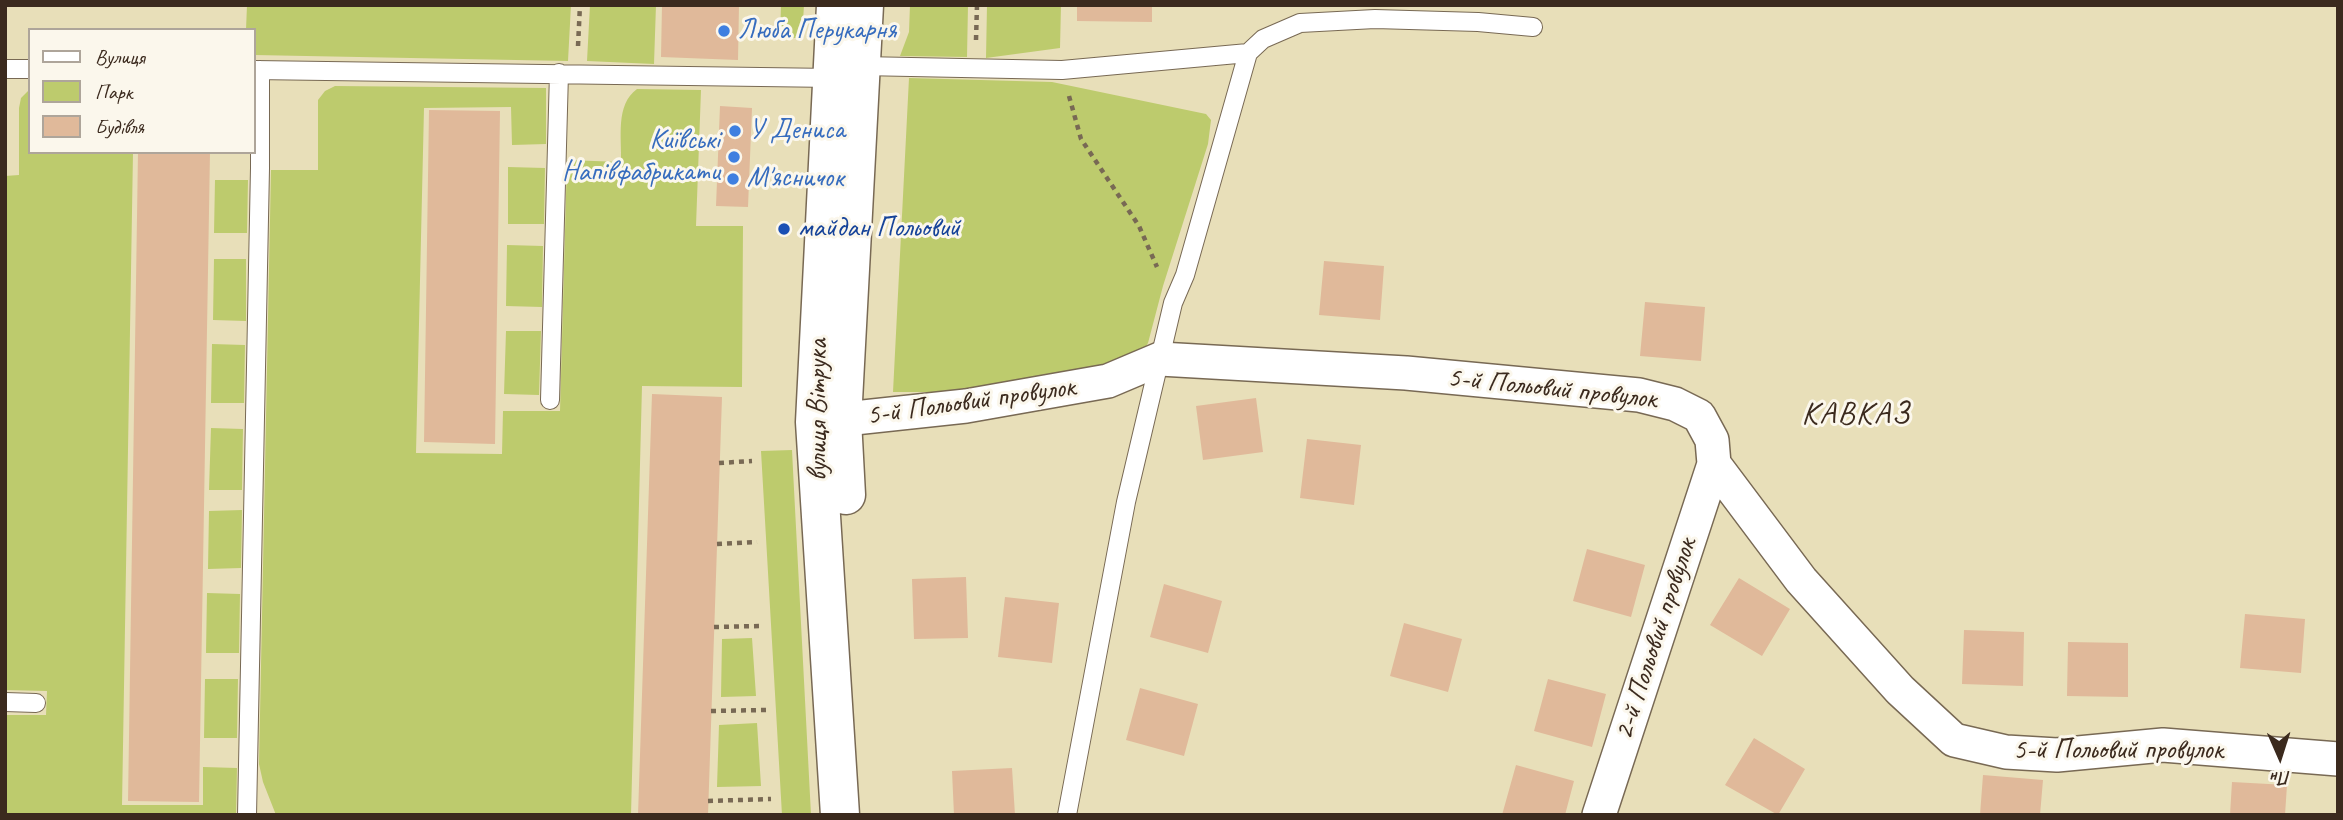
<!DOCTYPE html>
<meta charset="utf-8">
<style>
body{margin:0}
#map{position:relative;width:2343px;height:820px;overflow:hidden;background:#e8dfb9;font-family:Caveat,sans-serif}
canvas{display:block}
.frame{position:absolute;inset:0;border:7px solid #3b2a1e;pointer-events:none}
.legend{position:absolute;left:28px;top:28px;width:228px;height:126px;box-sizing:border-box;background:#fbf7ec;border:2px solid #aea59a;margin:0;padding:9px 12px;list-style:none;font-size:21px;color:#3b2a1e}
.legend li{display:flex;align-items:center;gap:14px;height:35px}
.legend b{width:35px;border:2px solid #aea59a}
.north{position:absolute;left:2245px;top:722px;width:70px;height:70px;-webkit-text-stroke:5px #fbf7ec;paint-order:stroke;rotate:177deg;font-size:19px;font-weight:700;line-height:28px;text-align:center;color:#3b2a1e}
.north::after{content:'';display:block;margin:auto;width:24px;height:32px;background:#3b2a1e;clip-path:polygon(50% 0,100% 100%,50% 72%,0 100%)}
</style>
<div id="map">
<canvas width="2343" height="820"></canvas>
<div class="frame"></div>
<ul class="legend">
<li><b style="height:9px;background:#fff"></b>Вулиця</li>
<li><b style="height:19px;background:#bdcb6d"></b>Парк</li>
<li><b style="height:19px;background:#e0b99a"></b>Будівля</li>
</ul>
<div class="north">Пн</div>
</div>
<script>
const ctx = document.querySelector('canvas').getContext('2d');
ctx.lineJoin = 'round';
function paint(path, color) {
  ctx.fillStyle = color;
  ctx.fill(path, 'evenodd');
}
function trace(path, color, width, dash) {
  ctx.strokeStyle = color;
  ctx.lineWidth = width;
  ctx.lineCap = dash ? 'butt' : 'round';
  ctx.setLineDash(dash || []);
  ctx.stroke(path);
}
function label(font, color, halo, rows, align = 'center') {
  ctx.font = font + ' Caveat,sans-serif';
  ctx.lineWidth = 6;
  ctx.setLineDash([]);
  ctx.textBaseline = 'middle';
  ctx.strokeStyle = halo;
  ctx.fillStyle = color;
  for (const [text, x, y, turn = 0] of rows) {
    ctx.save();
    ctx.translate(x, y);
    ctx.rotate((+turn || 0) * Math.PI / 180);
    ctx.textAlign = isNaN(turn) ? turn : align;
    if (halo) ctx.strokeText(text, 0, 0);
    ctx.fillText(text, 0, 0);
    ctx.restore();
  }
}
const green = new Path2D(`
 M247 5H571L568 61 254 55V30H246Z
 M590 5H656L654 64 587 61Z
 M781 5H804L802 38H780Z
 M910 5H968L967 57 900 56 909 32Z
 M987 5H1061L1060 48 986 58Z
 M909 78 1052 82 1206 114 1211 120 1208 144 1163 286 1148 343 1143 352 1084 372 964 392H893Z
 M335 86 546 88V144L512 145 511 107 424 108 416 453 502 454 503 411H560L567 160 621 162C622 138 615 105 637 89L701 90 696 226H743L742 387 642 386 631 815H276L263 782 259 764 271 170H318V100L325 91Z
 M30 89V152H133L122 805H203V767L237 768 236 815H5V715H46L47 691 5 690V176L19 175V108L21 98Z
 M508 167 545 168 544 224H508Z
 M215 180H248L247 233H214Z
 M507 245 543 246 542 307 506 306Z
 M214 259H246V321L213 320Z
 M506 331H541L539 395 504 394Z
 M212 344 245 345 244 403H211Z
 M211 428 243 429 242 490H209Z
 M792 450 793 470 811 815H782L761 451Z
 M242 510 241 568 208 569 209 511Z
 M207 593 240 594 239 653H206Z
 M752 638 756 696 721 697 722 639Z
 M205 679H238L237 738H204Z
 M757 723 761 786 717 787 719 725Z`);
const building = new Path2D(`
 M662 5H739L738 60 661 57Z
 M1077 5H1152V22L1077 21Z
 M720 106 752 108 748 207 716 206Z
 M429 110 500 111 495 444 424 442Z
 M138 152H210L199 802 128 801Z
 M1324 261 1384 266 1380 320 1319 315Z
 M1645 302 1705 307 1701 361 1640 356Z
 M652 394 722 397 708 815H638Z
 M1256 398 1263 452 1203 460 1196 406Z
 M1307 439 1361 445 1354 505 1300 498Z
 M1587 549 1645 565 1631 617 1573 601Z
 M966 577 968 638 914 639 912 579Z
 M1739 578 1790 609 1762 656 1710 625Z
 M1164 584 1222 601 1208 653 1150 637Z
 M1005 597 1059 603 1052 663 998 657Z
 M2245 614 2305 619 2301 673 2240 668Z
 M1404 623 1462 639 1448 692 1390 676Z
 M1964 630 2024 632 2023 686 1962 684Z
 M2068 642 2128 643V697L2067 696Z
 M1548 679 1606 694 1592 747 1534 731Z
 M1140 688 1198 704 1184 756 1126 740Z
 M1754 738 1805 769 1778 815 1725 785Z
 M1516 765 1574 781 1565 815H1502Z
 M1012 768 1015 815H954L952 771Z
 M1983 775 2043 780 2040 815H1980Z
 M2232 782 2287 785 2285 815H2230Z`);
const path = new Path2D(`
 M976 40 977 5
 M578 46 580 5
 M1069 96 1081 139 1139 226 1157 267
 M719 463 752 461
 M717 544 757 542
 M714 627 761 626
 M711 711 766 710
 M708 801 771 799`);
const lane = new Path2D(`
 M1248 53 1263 39 1300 23 1375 19 1478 22 1533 27
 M861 66 1062 70 1248 53 1185 275 1173 303 1126 502 1067 815
 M5 69H30
 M254 70 833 78
 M550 400 559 73
 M5 702 36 703
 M247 815 260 168V70`);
const street = new Path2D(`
 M817 422 966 406 1108 381 1160 359 1406 373 1639 395 1675 404 1699 416 1712 440 1714 464 1801 580 1900 690 1954 740 2006 752 2057 755 2163 745 2338 759
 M1599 815 1714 464`);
const secondary = new Path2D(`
 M836 5 815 422 840 815
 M846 495 842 420 864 5`);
const markers = [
 [724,31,7,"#3f7fe0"],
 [735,131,7,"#3f7fe0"],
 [734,157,7,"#3f7fe0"],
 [733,179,7,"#3f7fe0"],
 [784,229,7,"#1a4fb4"]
];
const shopNames = [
 ["Люба Перукарня",738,31],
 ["У Дениса",749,131],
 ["Київські",720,141,"right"],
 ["Напівфабрикати",720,173,"right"],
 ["М'ясничок",747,179]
];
const transitNames = [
 ["майдан Польовий",798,229]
];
const streetNames = [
 ["5-й Польовий провулок",1552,389,6],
 ["5-й Польовий провулок",971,402,-8],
 ["вулиця Вітрука",819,410,-90],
 ["2-й Польовий провулок",1656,639,-72],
 ["5-й Польовий провулок",2118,751]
];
const quarterNames = [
 ["КАВКАЗ",1856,415]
];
paint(green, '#bdcb6d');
paint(building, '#e0b99a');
trace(lane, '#786954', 20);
trace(street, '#786954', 36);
trace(secondary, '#786954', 41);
trace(path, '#786954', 4.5, [5, 5]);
trace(lane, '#fff', 18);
trace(street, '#fff', 33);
trace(secondary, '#fff', 38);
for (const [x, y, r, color] of markers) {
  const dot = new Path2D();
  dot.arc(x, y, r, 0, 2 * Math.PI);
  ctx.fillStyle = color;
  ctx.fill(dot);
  trace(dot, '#fbf7ec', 2.5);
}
label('28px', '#366cbe', '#fbf7ec', shopNames, 'left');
label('28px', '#164399', '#fbf7ec', transitNames, 'left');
label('28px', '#3b2a1e', '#fbf7ec', streetNames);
ctx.letterSpacing = '2px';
label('32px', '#3b2a1e', '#fbf7ec', quarterNames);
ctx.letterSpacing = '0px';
</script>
